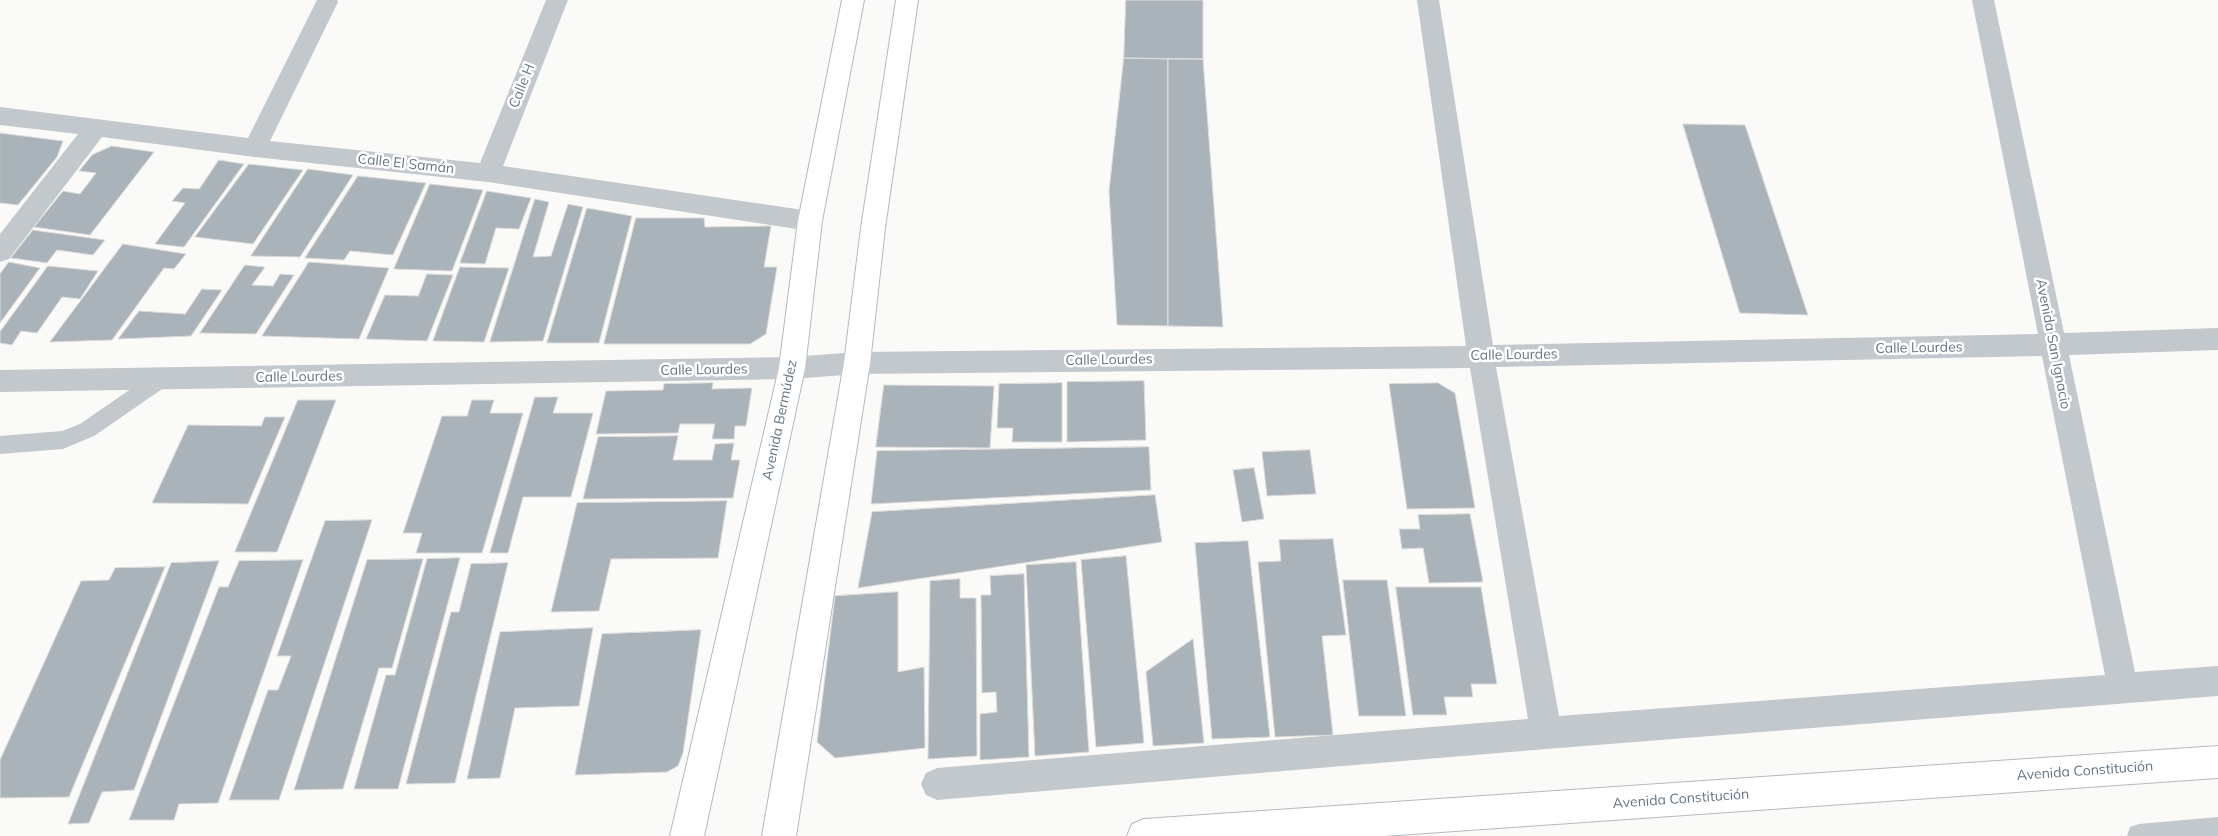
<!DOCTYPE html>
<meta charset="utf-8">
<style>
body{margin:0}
canvas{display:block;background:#fafaf8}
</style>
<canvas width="2218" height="836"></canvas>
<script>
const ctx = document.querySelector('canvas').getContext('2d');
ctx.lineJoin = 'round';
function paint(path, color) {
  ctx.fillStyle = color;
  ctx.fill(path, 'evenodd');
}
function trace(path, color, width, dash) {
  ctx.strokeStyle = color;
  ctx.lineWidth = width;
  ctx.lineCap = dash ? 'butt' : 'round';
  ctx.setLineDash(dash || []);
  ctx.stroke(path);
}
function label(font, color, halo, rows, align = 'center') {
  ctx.font = font + ' Mulish,sans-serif';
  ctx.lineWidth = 5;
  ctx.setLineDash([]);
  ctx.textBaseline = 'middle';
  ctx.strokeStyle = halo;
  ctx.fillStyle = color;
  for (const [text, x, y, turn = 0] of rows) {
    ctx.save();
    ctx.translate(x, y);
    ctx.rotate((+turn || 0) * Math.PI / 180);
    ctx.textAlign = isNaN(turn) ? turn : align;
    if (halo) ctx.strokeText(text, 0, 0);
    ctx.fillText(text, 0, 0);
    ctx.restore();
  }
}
const building = new Path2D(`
 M1126 0H1203V59L1124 58Z
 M1124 58 1168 59V326L1117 325 1109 191Z
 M1168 59H1203L1223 327 1168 326Z
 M1683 124 1745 125 1808 315 1740 313Z
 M0 133 63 141 57 157 18 205 0 203Z
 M112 146 154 152 90 235 34 227 63 191 80 194 96 173 79 171 92 155Z
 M219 160 244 164 184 247 155 244 185 203 172 201 183 188 199 189Z
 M249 164 303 170 253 244 195 237Z
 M308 169 353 175 300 257 251 256Z
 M358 176 426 183 393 255 350 251 344 260 305 258Z
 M430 184 483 190 452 271 394 269Z
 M487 191 531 198 519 229 496 228 485 264 460 263Z
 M535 199 549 202 533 257 551 256 568 204 583 207 543 341 490 342Z
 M587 208 632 216 599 343H547Z
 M636 218H704L705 227 771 226 764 267H777L766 334 750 344H604Z
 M33 230 105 240 93 255 57 250 47 263 11 258Z
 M123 244 186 254 174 269 164 268 112 340 50 342Z
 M9 262 40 268 0 323V274Z
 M309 262 389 268 359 339 262 336Z
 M245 265 265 267 252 285 273 286 280 274 294 275 256 334 200 333Z
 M48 266 98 271 80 299 62 297 37 333 21 331 12 345 0 343V332Z
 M460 267 509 268 484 342 433 341Z
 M427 274 453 275 427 341 366 339 385 295 418 296Z
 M202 289 222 290 191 336 118 339 139 311 185 314Z
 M1144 381 1146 440 1067 442V382Z
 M713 383 712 389 752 388 746 426H735L734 439H712L715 424H680L678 433 596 434 606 391 663 390 664 384Z
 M1062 383V442H1012L1013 428H997L999 384Z
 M1438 383 1455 393 1475 508 1407 509 1389 384Z
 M884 385 994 386 990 448 876 447Z
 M535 397H558L553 413H593L571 497H523L508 553H490Z
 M298 400H336L277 552H235Z
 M472 400H494L490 413H523L482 553H416L422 533H403L442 416H467Z
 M265 417H285L248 504 152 503 188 425 261 426Z
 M678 436 673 460H712L715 444 734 443 731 460H740L733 498 583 499 598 437Z
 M1149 447 1151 490 871 504 877 451Z
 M1310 450 1316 494 1267 496 1262 452Z
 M1254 468 1264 519 1242 522 1233 470Z
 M1155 495 1162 542 858 588 872 512Z
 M727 501 718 558 611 559 599 611 551 612 577 503Z
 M1470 514 1483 582 1429 583 1423 548 1402 549 1399 529H1420L1418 515Z
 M372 520 279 800H229L268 690H278L291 656H277L325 521Z
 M1333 539 1346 635 1322 636 1333 735 1275 737 1258 562 1281 561 1279 540Z
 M1248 541 1270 737 1212 739 1195 543Z
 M1126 556 1144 743 1096 747 1081 560Z
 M460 558 398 789H354L386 675H395L427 559Z
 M423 559 392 668H379L343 789 294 790 367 560Z
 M303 560 218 803 179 804 174 820H129L219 587H228L239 561Z
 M219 561 134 790 102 792 89 823 68 824 171 563Z
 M1076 562 1089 752 1035 756 1026 565Z
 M508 563 455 783 406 784 451 612H459L471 564Z
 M165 567 69 797 0 798V760L81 581 109 580 115 568Z
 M1024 574 1029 757 980 760V714L997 712 996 692 982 693 981 595H991L990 576Z
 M960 579V598H976L977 756 928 759 930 581Z
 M1343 580H1387L1406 716H1359Z
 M1396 587H1481L1497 684H1471L1473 697H1444L1447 715H1413Z
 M898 592V672L924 667 925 748 835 758 817 742 835 596Z
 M593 628 579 706 515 708 500 778 467 779 500 632Z
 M701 630 683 753 678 766 667 772 575 775 602 634Z
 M1193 639 1204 743 1153 746 1146 672Z`);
const lane = new Path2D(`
 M161 371 168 373 171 379 168 385 94 436 70 446 63 449 0 454V436L62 431 80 424 154 373Z
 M2218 817V836H2127L2130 827 2139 824Z`);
const street = new Path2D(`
 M317 0H337L338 2 270 141 480 163 546 0H568L503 166 810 211 819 214 822 221 819 228 810 231 488 182 255 157 102 137 9 259 0 262V234L78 134 0 125V107L248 138Z
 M1417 0H1439L1493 345 2038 334 1972 0H1994L2064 333 2218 328V350L2069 355 2135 672 2218 666V696L1546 749 937 800 926 795 921 784 926 773 937 768 1528 719 1470 368 857 374 792 379 0 392V370L792 357 857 352 1466 346ZM2042 356 2105 675 1559 716 1496 367Z`);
const secondary = new Path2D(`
 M842 0H864L822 221 805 368 704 836H670L779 368 798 221Z
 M896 0H918L885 228 870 363 796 836H762L844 363 861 228Z
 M2218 746V778L1383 836H1127L1132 824 1144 819Z`);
const streetNames = [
 ["Calle H",522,86,-68],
 ["Calle El Samán",406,164,6],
 ["Avenida San Ignacio",2053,344,79],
 ["Calle Lourdes",1919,348,-1],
 ["Calle Lourdes",1514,355,-1],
 ["Calle Lourdes",1109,360,-1],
 ["Calle Lourdes",704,370,-1],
 ["Calle Lourdes",299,377,-1],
 ["Avenida Bermúdez",780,420,-78],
 ["Avenida Constitución",2085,771,-4],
 ["Avenida Constitución",1681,799,-4]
];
paint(building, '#aab3b9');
trace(building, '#dcdcda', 1);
trace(secondary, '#b3babf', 2);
paint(lane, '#c3c8cc');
paint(street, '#c3c8cc');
paint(secondary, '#fff');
label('14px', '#657683', '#fff', streetNames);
</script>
